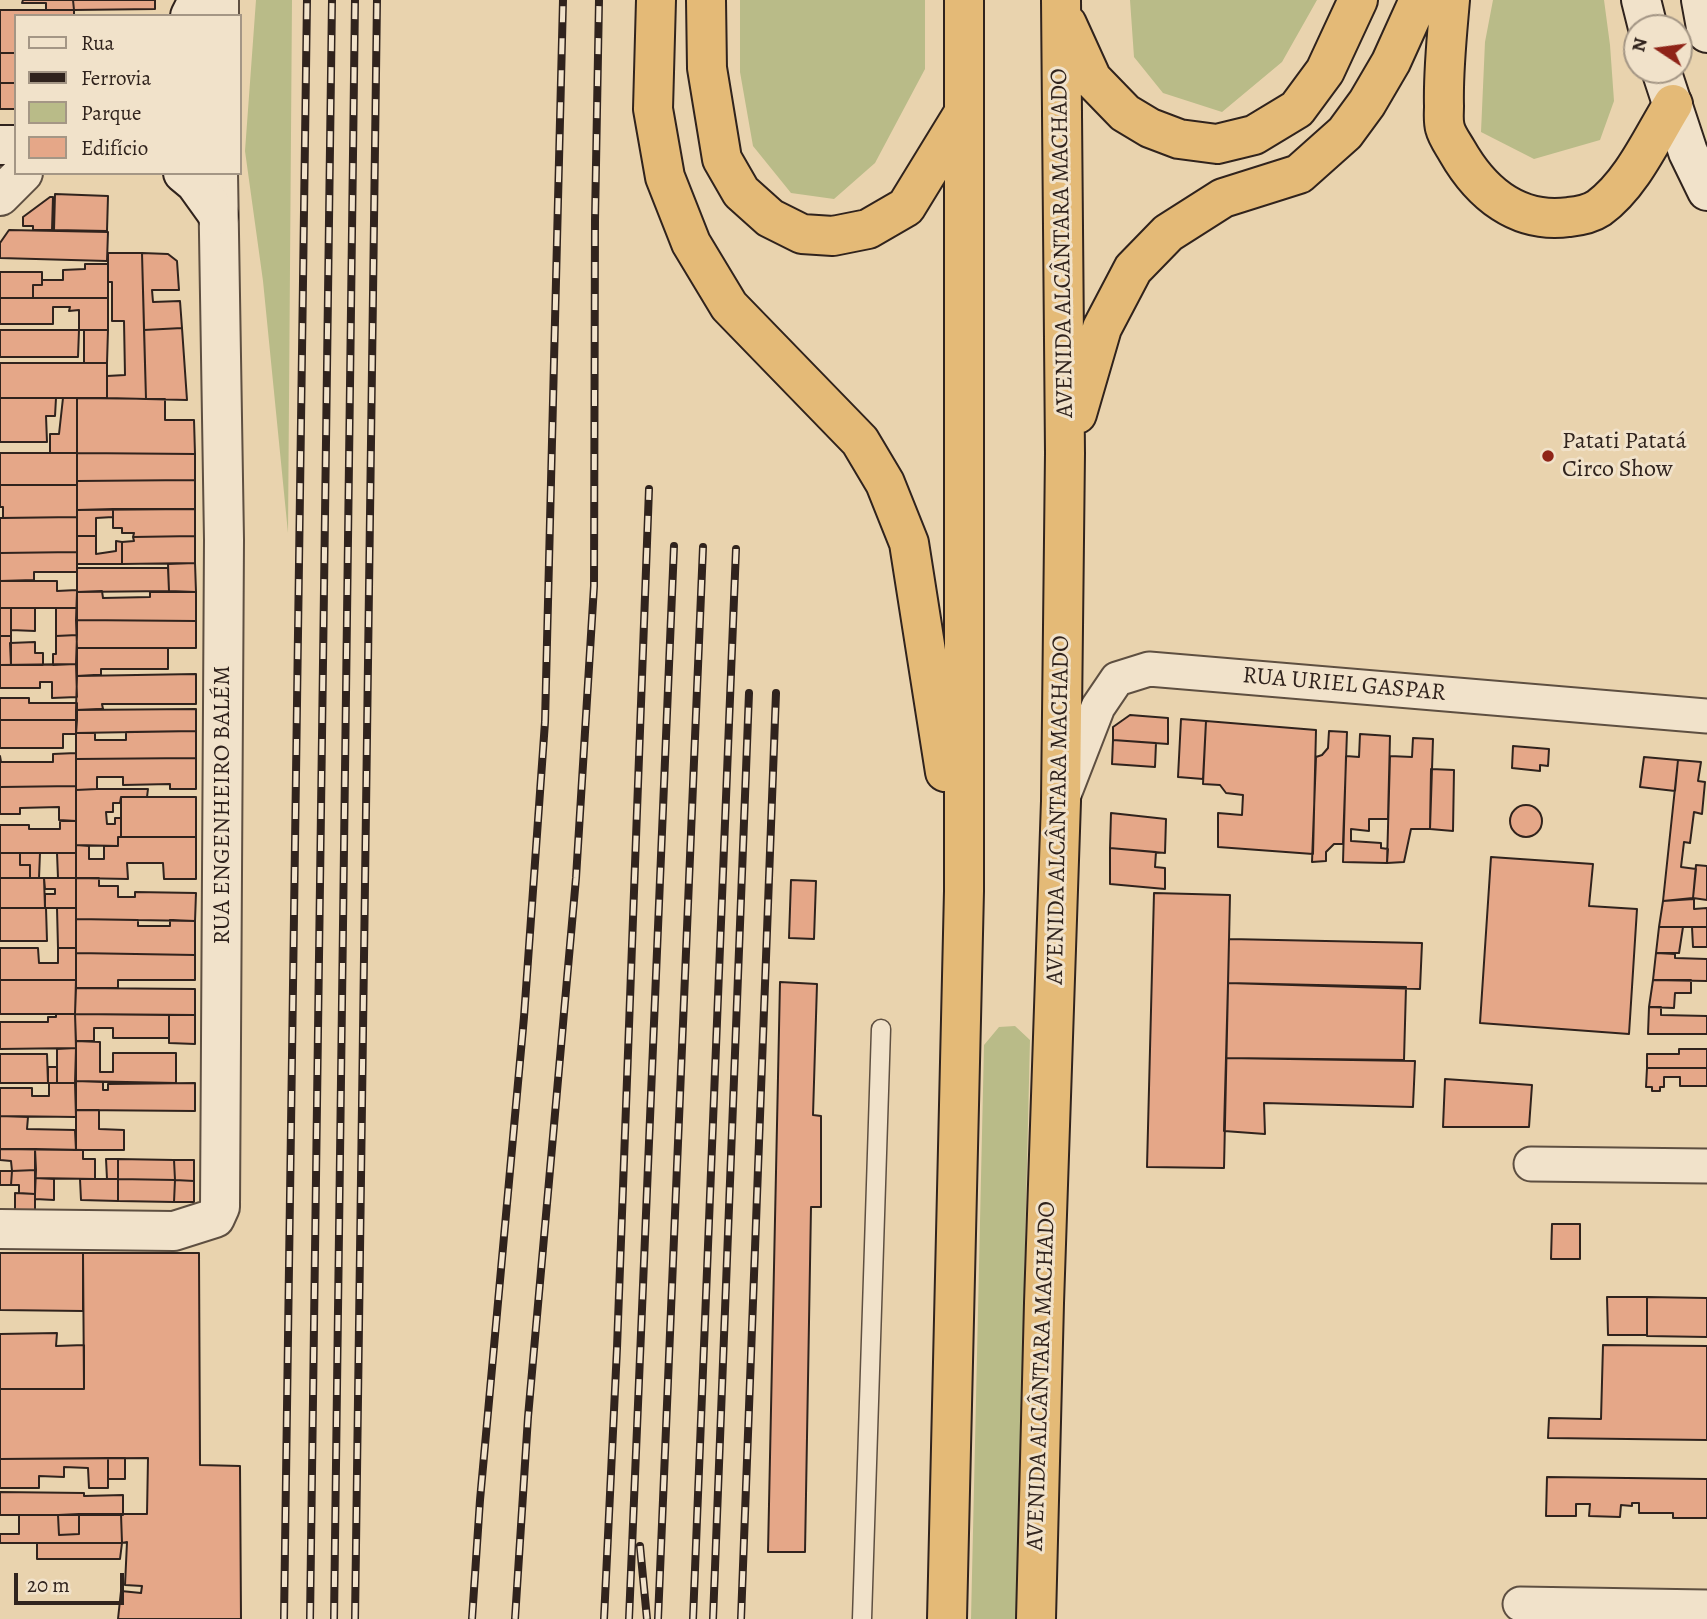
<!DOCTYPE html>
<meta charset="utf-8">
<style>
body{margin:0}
#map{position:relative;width:1707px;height:1619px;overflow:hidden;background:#e9d3ae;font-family:Alegreya,serif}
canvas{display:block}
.legend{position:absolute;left:14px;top:14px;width:228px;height:161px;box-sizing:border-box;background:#f1e2ca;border:2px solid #a49685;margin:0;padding:9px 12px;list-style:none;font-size:21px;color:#30231d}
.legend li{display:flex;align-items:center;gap:14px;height:35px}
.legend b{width:35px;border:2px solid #a49685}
.north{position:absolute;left:1623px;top:14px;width:70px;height:70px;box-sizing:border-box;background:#f1e2ca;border:2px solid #a49685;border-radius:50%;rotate:283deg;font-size:19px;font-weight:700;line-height:28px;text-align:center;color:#30231d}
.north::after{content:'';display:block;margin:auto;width:24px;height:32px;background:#8f2418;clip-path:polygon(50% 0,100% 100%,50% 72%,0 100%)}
.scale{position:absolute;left:14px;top:1573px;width:110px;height:32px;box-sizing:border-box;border:4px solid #30231d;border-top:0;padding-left:9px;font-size:21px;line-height:24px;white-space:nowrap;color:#30231d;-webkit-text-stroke:5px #f1e2ca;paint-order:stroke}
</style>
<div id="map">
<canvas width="1707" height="1619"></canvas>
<ul class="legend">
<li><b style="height:9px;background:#f1e2ca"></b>Rua</li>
<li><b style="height:9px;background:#30231d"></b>Ferrovia</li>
<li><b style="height:19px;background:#b9bb88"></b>Parque</li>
<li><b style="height:19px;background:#e5a788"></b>Edifício</li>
</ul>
<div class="north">N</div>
<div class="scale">20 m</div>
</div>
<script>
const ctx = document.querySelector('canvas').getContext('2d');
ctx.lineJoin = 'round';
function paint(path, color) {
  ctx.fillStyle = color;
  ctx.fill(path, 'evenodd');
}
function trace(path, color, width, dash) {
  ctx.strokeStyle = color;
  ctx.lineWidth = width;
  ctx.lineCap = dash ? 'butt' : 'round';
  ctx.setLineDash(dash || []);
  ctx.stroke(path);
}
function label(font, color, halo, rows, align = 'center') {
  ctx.font = font + ' Alegreya,serif';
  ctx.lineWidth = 6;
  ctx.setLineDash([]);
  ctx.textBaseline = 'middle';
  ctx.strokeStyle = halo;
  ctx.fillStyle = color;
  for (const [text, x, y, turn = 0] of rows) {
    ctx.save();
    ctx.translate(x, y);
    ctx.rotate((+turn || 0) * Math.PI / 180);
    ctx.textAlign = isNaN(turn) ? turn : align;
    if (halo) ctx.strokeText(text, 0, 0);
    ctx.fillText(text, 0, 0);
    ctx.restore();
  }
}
const green = new Path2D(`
 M256 0H292L288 533 263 281 245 151Z
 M740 0H925V69L875 163 834 199 791 193 753 146 740 72Z
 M1130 0H1317L1282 62 1222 112 1163 93 1134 57Z
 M1493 0H1604L1610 45 1614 101 1600 140 1534 159 1481 132 1485 42Z
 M1015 1026 1030 1040 1016 1619H971L984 1045 999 1027Z`);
const building = new Path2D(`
 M23 0H73L74 10H46V3H22Z
 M73 0H155V9L74 10Z
 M0 10H74V16H16V53H0Z
 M0 53H16V83H0Z
 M0 83H16V109H0Z
 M55 194 108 196 107 231 54 230Z
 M50 197H53L52 230H33V226H23V217Z
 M9 230 108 232 107 261 0 258V243Z
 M108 253H142L146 399 107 398V376L125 375 124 321H112V282H108Z
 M142 253 168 254 177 261 179 290H152L153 302 180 301 182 328 144 330Z
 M85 264H108V298H33V285H42V280H63V270L85 269Z
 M0 272H42V285H33V298H0Z
 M0 298H108V330H79V310L69 311 70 307H53V324H0Z
 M182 328 187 400 146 399 144 330Z
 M0 330H79L78 357H0Z
 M84 330H108L107 363H84Z
 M0 363H107V398H0Z
 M0 398H56L55 416H46L47 442H0Z
 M63 398H77V453H50V434H59Z
 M77 398 165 399V420H194L195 454 77 453Z
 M0 453H77V485H0Z
 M77 453 195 454V480L77 481Z
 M195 480V509L77 510V481Z
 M0 485H77V517L3 518V507H0Z
 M113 509V517L96 518V536H77V510Z
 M113 509H195V536L133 537 134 533H122V528H113Z
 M77 517V552L0 553V518Z
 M77 536H96V554L116 551V541L122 542V564H77Z
 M195 536V563L122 564V542L134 541 133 537Z
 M77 552V572H34V580L0 581V553Z
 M195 563 196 592 169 591 168 564Z
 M77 568H168L169 591 77 592Z
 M0 581H57V591L77 590V608H0Z
 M102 591 103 598 150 597V592H196V621L76 620 77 592Z
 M0 608H11V636H0Z
 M11 608H35V631L11 630Z
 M56 608H77V635L56 636Z
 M76 620 196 621V648H77Z
 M77 635 76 664 53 665V654H56V636Z
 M0 636H11V665H0Z
 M35 642V653H43V665H11L10 643Z
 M77 648H168V669H101V675L77 676Z
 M76 664 77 697 52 698V682H40V688H0V665Z
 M196 674V704H102L103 709 76 710 77 676Z
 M0 698H29V703H77V720H0Z
 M196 709V731L76 733V710Z
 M1130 715 1168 718V744L1113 740V727Z
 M1181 719 1206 721 1203 779 1178 777Z
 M0 720H77L76 734H63V748H0Z
 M1206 721 1316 730 1313 854 1218 847V813L1242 815 1243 795 1226 793 1220 785 1203 784Z
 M196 731V758L76 759V733H95V740H126V732Z
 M1329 731 1347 732 1343 844H1334L1326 852V861L1312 862 1316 757 1322 755 1328 748Z
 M1360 734 1390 736 1388 819H1369V831L1351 829V841L1381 843V848L1388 849 1387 863 1343 862 1346 756 1359 757Z
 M1413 738 1433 739 1430 829H1411L1404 862 1387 863 1390 756 1412 757Z
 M1113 740 1156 743 1155 767 1112 764Z
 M1513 746 1549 749 1548 766 1540 765V771L1512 768Z
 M76 753V786L0 787V756L1 762H53V754Z
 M1644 757 1678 760 1675 791 1640 787Z
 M196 758V789H170V784L123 785V777H97V789L76 790V759Z
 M1678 760 1701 762 1698 781 1705 782 1702 814 1694 812 1690 843 1684 842 1681 867 1696 869 1693 898 1663 901Z
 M1431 769 1454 770 1453 831 1430 829Z
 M76 786V821L59 820V807L20 808V814H0V787Z
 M97 789H148L147 797H121L120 803H113V812H106L107 824H115V818H121V837H118V846L76 845V790Z
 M121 797H196V837H121Z
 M1510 821a16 16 0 1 1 32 0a16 16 0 1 1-32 0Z
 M1111 813 1166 819 1165 853 1110 848Z
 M60 821H76V853H0V825H29V829H60Z
 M118 837H196V879H164L163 863H127L128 879 76 878V845L89 846V859H104V846H118Z
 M1110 848 1156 852 1155 867 1165 868V889L1110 884Z
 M0 853H20V865H30V878H0Z
 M20 853H40L39 878H30V865H20Z
 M57 853H76V878H58Z
 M1491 857 1593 864 1589 906 1637 909 1629 1034 1480 1023Z
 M1696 865 1707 866V900L1693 898Z
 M0 878H44L45 908H0Z
 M44 878H76V908H45V894H55V889H45Z
 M76 878H99V886H118V897H135V892L196 893 195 921 76 919Z
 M791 880 816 881 814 939 789 938Z
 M1154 893 1230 895 1224 1168 1147 1167Z
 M1694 899V909L1707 908V927H1659L1663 901Z
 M0 908H46L47 941H0Z
 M57 908H76V948H58Z
 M76 919 138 920V926H170V920L195 921V955L76 953Z
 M1659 927H1683L1679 953H1656Z
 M1692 927H1707V947H1693Z
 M1229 939 1422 943 1420 989 1228 983Z
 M0 948H38L39 963H58V948H76V980H0Z
 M76 953 195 955V980H118V988H76Z
 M1656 953 1675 954V958L1707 959V981L1653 980Z
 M0 980H76L75 1014H0Z
 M1653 980H1691V993H1675L1674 1008 1649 1007Z
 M780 982 817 984 813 1115 821 1116V1207H811L805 1552H768Z
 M1228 983 1406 987 1404 1060 1226 1058Z
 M76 988 195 989V1015L75 1014Z
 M1649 1007H1661V1015L1707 1016V1034H1648Z
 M56 1014H75L76 1048 0 1049V1022H48V1017H56Z
 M75 1014 169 1015V1038H113V1028H94V1041H76Z
 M169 1015H195V1044L169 1043Z
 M76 1041 100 1042V1072H113V1053H176V1083L76 1081Z
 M76 1048 75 1083H57V1049Z
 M1679 1049H1707V1068H1647V1054H1679Z
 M0 1054H47L48 1083H0Z
 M1226 1058 1415 1061 1413 1107 1264 1103 1265 1134 1224 1131Z
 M48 1067H57V1083H48Z
 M1647 1068H1707V1086H1680V1077H1664V1087H1660V1091H1652V1087H1646Z
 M1445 1079 1532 1085 1529 1127H1443Z
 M76 1081 103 1082V1090H108V1084L195 1083V1111L76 1110Z
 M49 1083H75L76 1117 0 1116V1088H32V1096H49Z
 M76 1110H99V1129L124 1130V1150H76Z
 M0 1116 28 1117 27 1129 75 1130 76 1150 0 1149Z
 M0 1149H35L36 1170 12 1171 11 1161 0 1160Z
 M35 1149 83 1150V1159H95V1179L35 1178Z
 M106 1159H118V1179H107Z
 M118 1159 174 1160 175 1180 118 1179Z
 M174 1160H194V1181L175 1180Z
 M36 1170 35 1194 19 1193V1185H11L12 1171Z
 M0 1171H12L11 1185H0Z
 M35 1178 54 1179V1200L35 1199Z
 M80 1179H118V1201L81 1200Z
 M118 1179 175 1180 174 1202 118 1201Z
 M175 1180 194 1181V1202H174Z
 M15 1193 35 1194V1215H15Z
 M1552 1224H1580V1259H1551Z
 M0 1253H83V1311L0 1310Z
 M83 1253H199L200 1465 240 1466 241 1619H118L121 1591 141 1593 142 1586 125 1585 127 1542 122 1543 121 1514H147L148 1458 0 1459V1389H84Z
 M1607 1297H1647V1335H1608Z
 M1647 1297 1707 1298V1337L1647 1336Z
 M57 1333 56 1346 84 1345V1389H0V1334Z
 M1603 1345 1707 1346V1440L1548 1438 1549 1418 1601 1419Z
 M108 1458H125V1479H108Z
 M108 1458V1488H89L88 1468 64 1467V1477L39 1476V1488H0V1459Z
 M1547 1477 1707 1479V1518H1673V1513H1639V1503H1632V1506L1621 1505 1620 1517 1589 1516 1590 1504H1576V1516H1546Z
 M0 1492 84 1493V1496L123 1495V1515H0Z
 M79 1514H121L122 1543H0V1534H19V1515H58L59 1535 79 1534Z
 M79 1514V1534L59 1535 58 1515Z
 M37 1543H122L120 1559H37Z`);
const service = new Path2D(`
 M862 1619 881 1029`);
const minor = new Path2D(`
 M1065 792 1098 707 1117 679 1149 669 1707 716
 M1531 1164 1707 1166
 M1520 1604 1707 1607`);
const tertiary = new Path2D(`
 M219 16V0
 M0 196 23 173
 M0 1229 174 1231 215 1218 220 1207 224 540 218 173`);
const secondary = new Path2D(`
 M1641 0 1648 28
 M1701 0 1707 33
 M190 16 198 0
 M1661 70 1688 152 1707 191
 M0 145H16
 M183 173 195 183 218 215`);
const trunk = new Path2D(`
 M656 0 653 109 665 177 691 243 729 306 860 441 885 483 909 543 945 772
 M706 0 707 68 722 159 741 192 770 218 802 234 833 236 868 229 906 207 963 114
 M1450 0C1447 35 1443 71 1444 106 1444 113 1443 121 1445 128 1447 136 1453 144 1457 151 1481 193 1518 224 1569 217 1579 216 1590 214 1599 208 1632 184 1652 138 1673 104
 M1067 24 1092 79 1125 113 1150 128 1179 139 1217 144 1254 135 1297 109 1325 71 1358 0
 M1077 414 1102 328 1133 269 1168 233 1223 198 1299 174 1345 133 1367 103 1391 62 1419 0
 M947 1619 964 891V0
 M1036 1619 1044 1303 1061 801 1065 453 1061 0`);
const rail = new Path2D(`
 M640 1546 647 1619
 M284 1619 307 0
 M310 1619 332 0
 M334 1619 355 0
 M355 1619 377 0
 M472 1619 480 1500 524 1017 545 722 563 0
 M515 1619 528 1417 576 878 594 586 595 220 599 0
 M604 1619 617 1348 649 489
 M629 1619 674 546
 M658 1619 703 547
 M693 1619 736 549
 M713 1619 749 693
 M741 1619 776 693`);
const markers = [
 [1548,456,7,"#8f2418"]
];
const streetNames = [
 ["AVENIDA ALCÂNTARA MACHADO",1063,243,-91],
 ["RUA URIEL GASPAR",1344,685,5],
 ["RUA ENGENHEIRO BALÉM",223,805,-90],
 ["AVENIDA ALCÂNTARA MACHADO",1059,810,-89],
 ["AVENIDA ALCÂNTARA MACHADO",1042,1376,-88]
];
const poiNames = [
 ["Patati Patatá",1562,442],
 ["Circo Show",1562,470]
];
paint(green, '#b9bb88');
paint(building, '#e5a788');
trace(building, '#30231d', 2);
trace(service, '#5e4f41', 21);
trace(minor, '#5e4f41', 37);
trace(tertiary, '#5e4f41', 42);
trace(secondary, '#30231d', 42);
trace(trunk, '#30231d', 42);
trace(service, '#f1e2ca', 18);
trace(minor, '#f1e2ca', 33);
trace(tertiary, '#f1e2ca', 38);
trace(secondary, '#f1e2ca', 38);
trace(trunk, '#e4ba77', 38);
trace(rail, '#30231d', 8);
trace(rail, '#f1e2ca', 5, [16]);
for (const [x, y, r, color] of markers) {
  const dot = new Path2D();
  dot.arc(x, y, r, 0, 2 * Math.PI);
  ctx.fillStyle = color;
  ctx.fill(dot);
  trace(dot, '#f1e2ca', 2.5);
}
label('24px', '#30231d', '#f1e2ca', streetNames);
label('24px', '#30231d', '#f1e2ca', poiNames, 'left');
</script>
